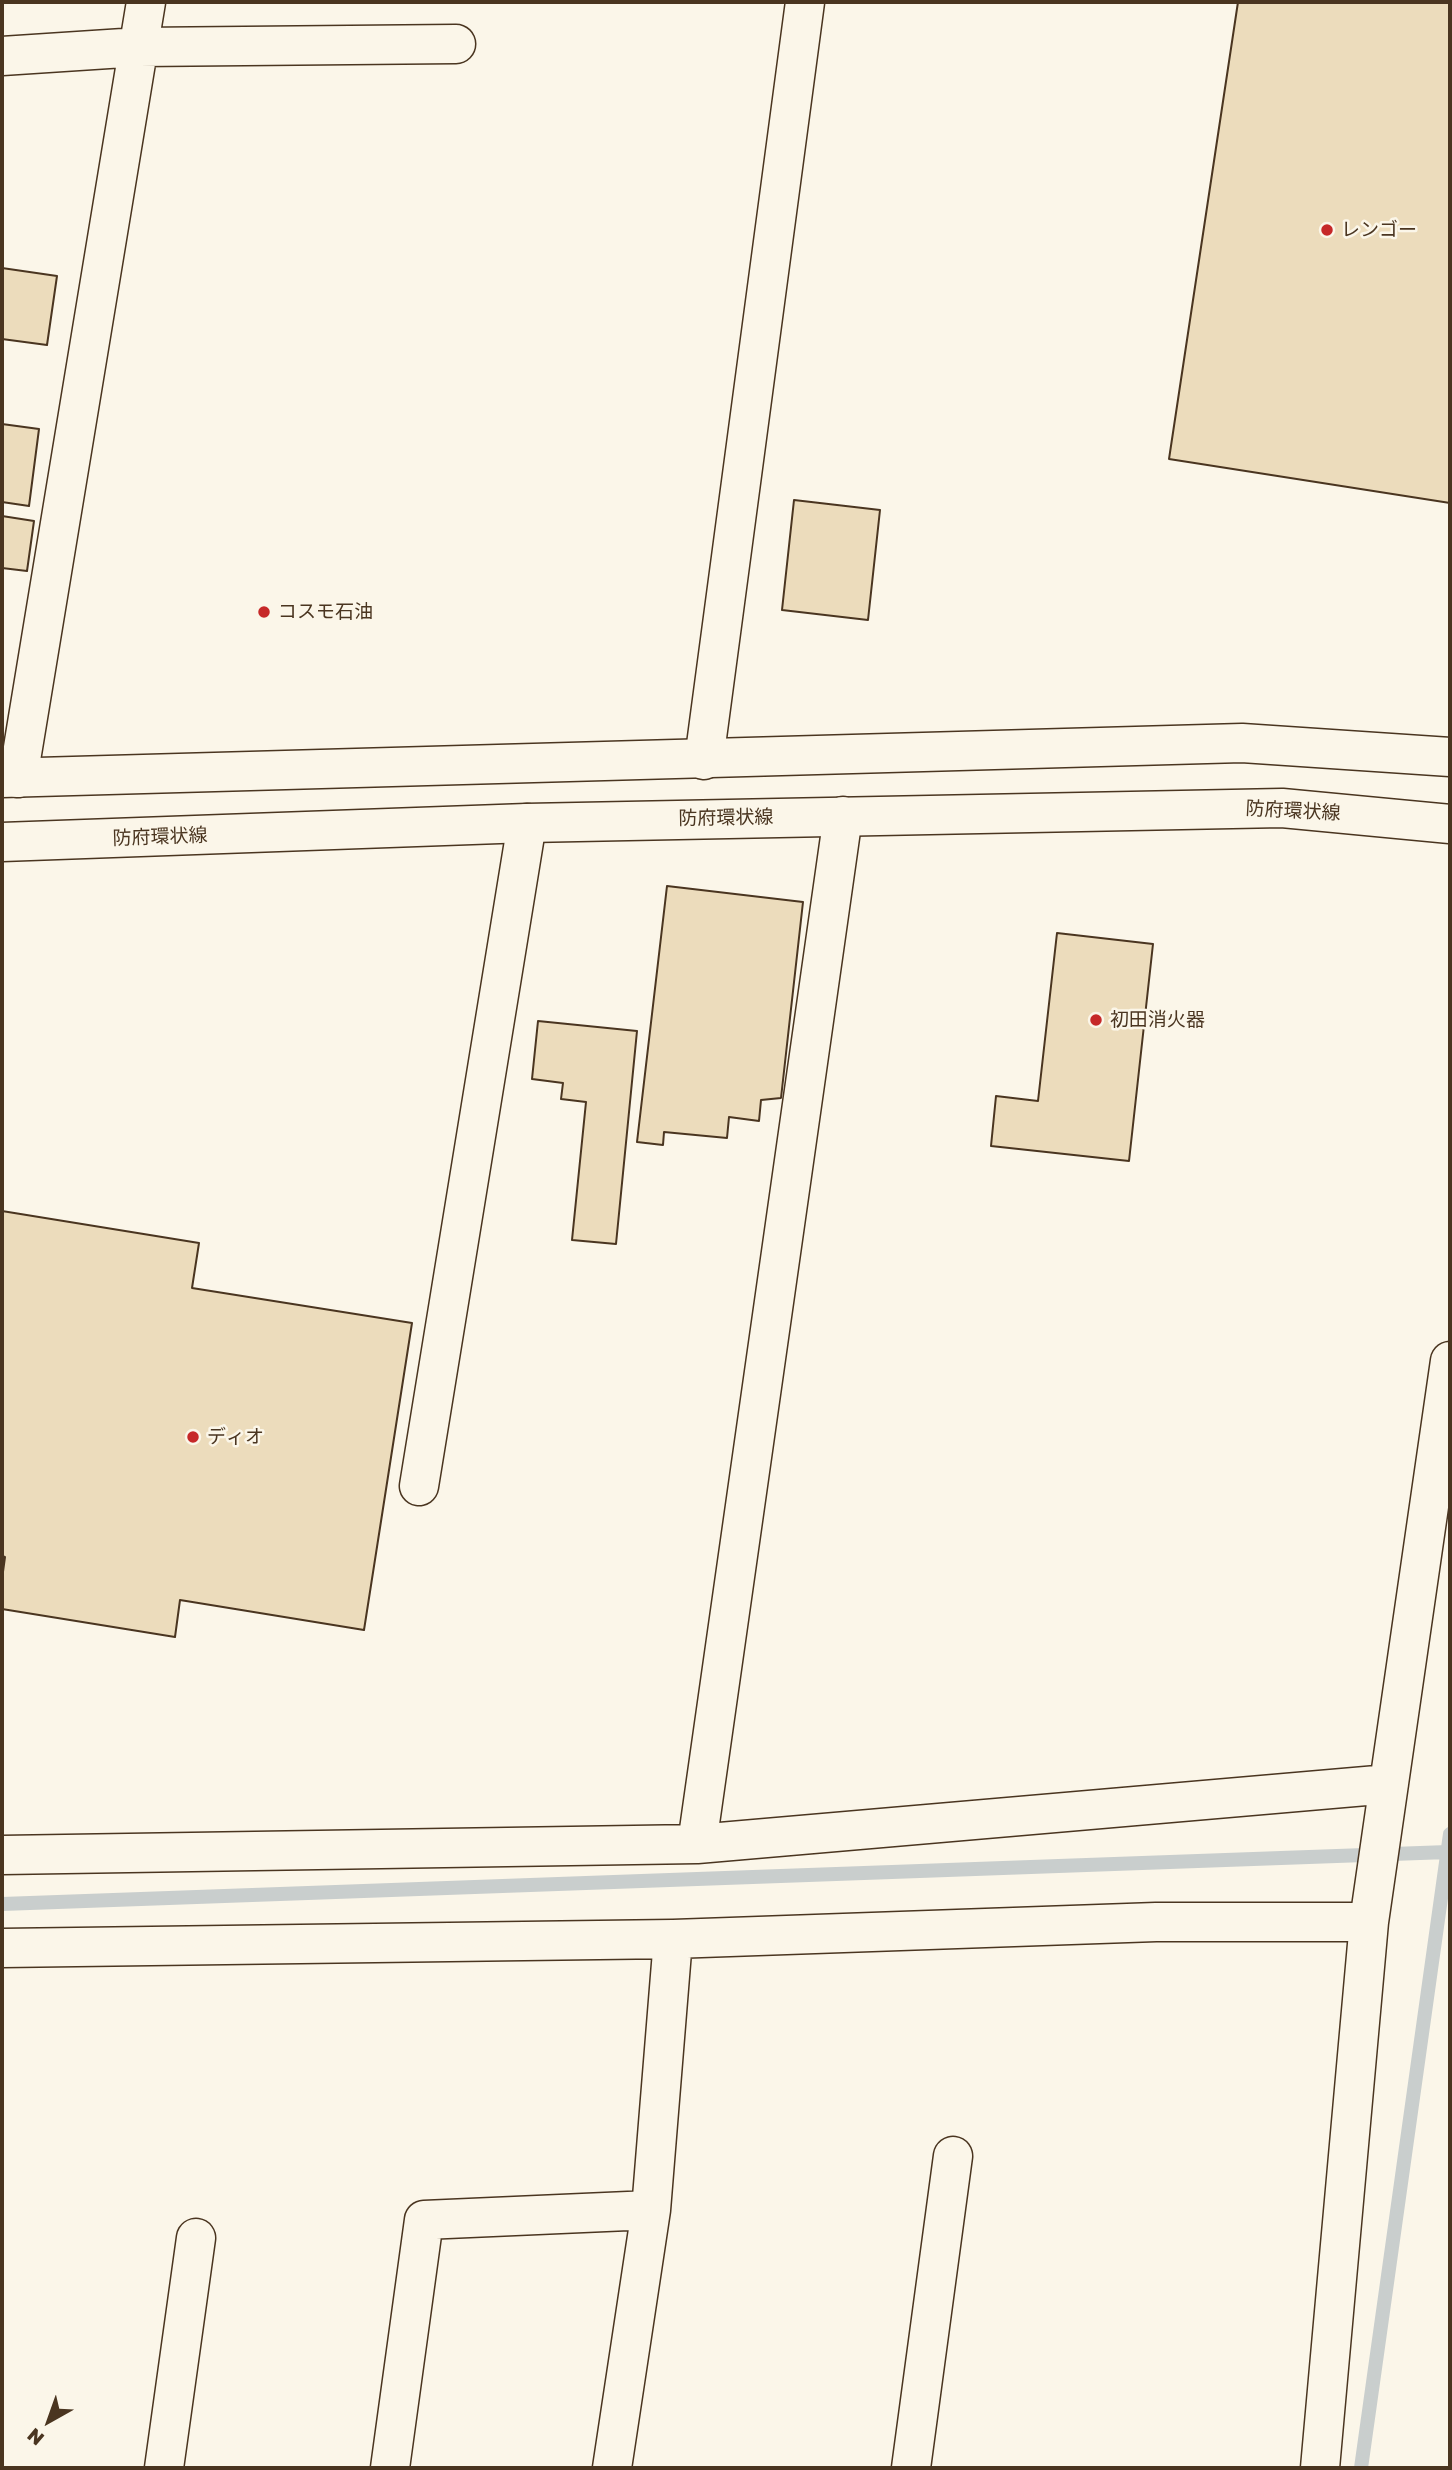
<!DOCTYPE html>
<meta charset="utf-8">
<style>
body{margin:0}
#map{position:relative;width:1452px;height:2470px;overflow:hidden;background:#fbf6e9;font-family:"Golos Text",sans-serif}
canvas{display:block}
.frame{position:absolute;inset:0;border:4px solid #4a3520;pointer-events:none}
.north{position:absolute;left:14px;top:2386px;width:70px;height:70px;-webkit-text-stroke:5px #fbf6e9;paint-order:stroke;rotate:220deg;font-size:19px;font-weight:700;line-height:28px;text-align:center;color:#4a3520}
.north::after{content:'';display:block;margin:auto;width:24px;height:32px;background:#4a3520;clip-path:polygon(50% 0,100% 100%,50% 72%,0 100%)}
</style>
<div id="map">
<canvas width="1452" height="2470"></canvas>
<div class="frame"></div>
<div class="north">N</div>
</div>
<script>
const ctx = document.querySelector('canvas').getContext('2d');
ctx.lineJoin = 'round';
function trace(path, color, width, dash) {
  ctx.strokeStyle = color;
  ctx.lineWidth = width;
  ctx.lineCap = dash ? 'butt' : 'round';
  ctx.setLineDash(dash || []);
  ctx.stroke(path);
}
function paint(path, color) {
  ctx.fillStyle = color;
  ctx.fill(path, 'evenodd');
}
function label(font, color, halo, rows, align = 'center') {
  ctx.font = font + ' "Golos Text","Noto Sans JP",sans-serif';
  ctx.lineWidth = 5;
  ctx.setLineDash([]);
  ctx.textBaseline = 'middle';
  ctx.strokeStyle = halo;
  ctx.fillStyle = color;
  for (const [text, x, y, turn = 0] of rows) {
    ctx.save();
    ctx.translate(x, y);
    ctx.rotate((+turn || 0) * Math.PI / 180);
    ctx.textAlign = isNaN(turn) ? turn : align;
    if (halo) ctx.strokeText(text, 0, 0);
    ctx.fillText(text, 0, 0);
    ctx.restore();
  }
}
const stream = new Path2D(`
 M2 1904 1448 1852
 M1361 2468 1450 1834`);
const building = new Path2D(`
 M1238 2H1450V503L1169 459Z
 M2 268 57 276 47 345 2 339Z
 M2 424 39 429 29 506 2 502Z
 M794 500 880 510 868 620 782 610Z
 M2 516 34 521 27 571 2 568Z
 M667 886 803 902 781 1098 761 1100 759 1121 729 1117 727 1138 664 1132 663 1145 637 1142Z
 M1057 933 1153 944 1129 1161 991 1146 996 1096 1038 1101Z
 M538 1021 637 1031 616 1244 572 1240 586 1102 561 1099 563 1083 532 1079Z
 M2 1211 199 1243 192 1288 412 1323 364 1630 180 1600 175 1637 2 1609V1579L5 1557 2 1556Z`);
const street = new Path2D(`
 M2 56 139 47 456 44
 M704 760 805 2
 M18 778 146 2
 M419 1486 527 823
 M697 1844 843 816
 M2 1855 697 1844 1389 1784
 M2 1948 673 1939 1156 1922H1369
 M164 2468 196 2238
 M390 2468 424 2220 651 2210
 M612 2468 651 2210 673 1939
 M911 2468 953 2156
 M1320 2468 1369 1922 1450 1361`);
const primary = new Path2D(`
 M2 778 1242 743 1450 757
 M2 842 527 823 1282 808 1450 824`);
const markers = [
 [1327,230,7,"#c62828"],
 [264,612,7,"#c62828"],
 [1096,1020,7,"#c62828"],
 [193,1437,7,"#c62828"]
];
const poiNames = [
 ["レンゴー",1341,230],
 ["コスモ石油",278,612],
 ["初田消火器",1110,1020],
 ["ディオ",207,1437]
];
const streetNames = [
 ["防府環状線",1293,811,3],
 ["防府環状線",726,818,-1],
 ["防府環状線",160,837,-2]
];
trace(stream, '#c9cecd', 14);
paint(building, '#ecdcbc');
trace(building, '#4a3520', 2);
trace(street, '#4a3520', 41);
trace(primary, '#4a3520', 41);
trace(street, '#fbf6e9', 38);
trace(primary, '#fbf6e9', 38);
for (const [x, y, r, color] of markers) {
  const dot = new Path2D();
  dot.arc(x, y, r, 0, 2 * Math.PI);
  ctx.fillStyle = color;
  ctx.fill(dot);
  trace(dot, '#fbf6e9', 2.5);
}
label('19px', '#4a3520', '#fbf6e9', poiNames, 'left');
label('19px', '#4a3520', '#fbf6e9', streetNames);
</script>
